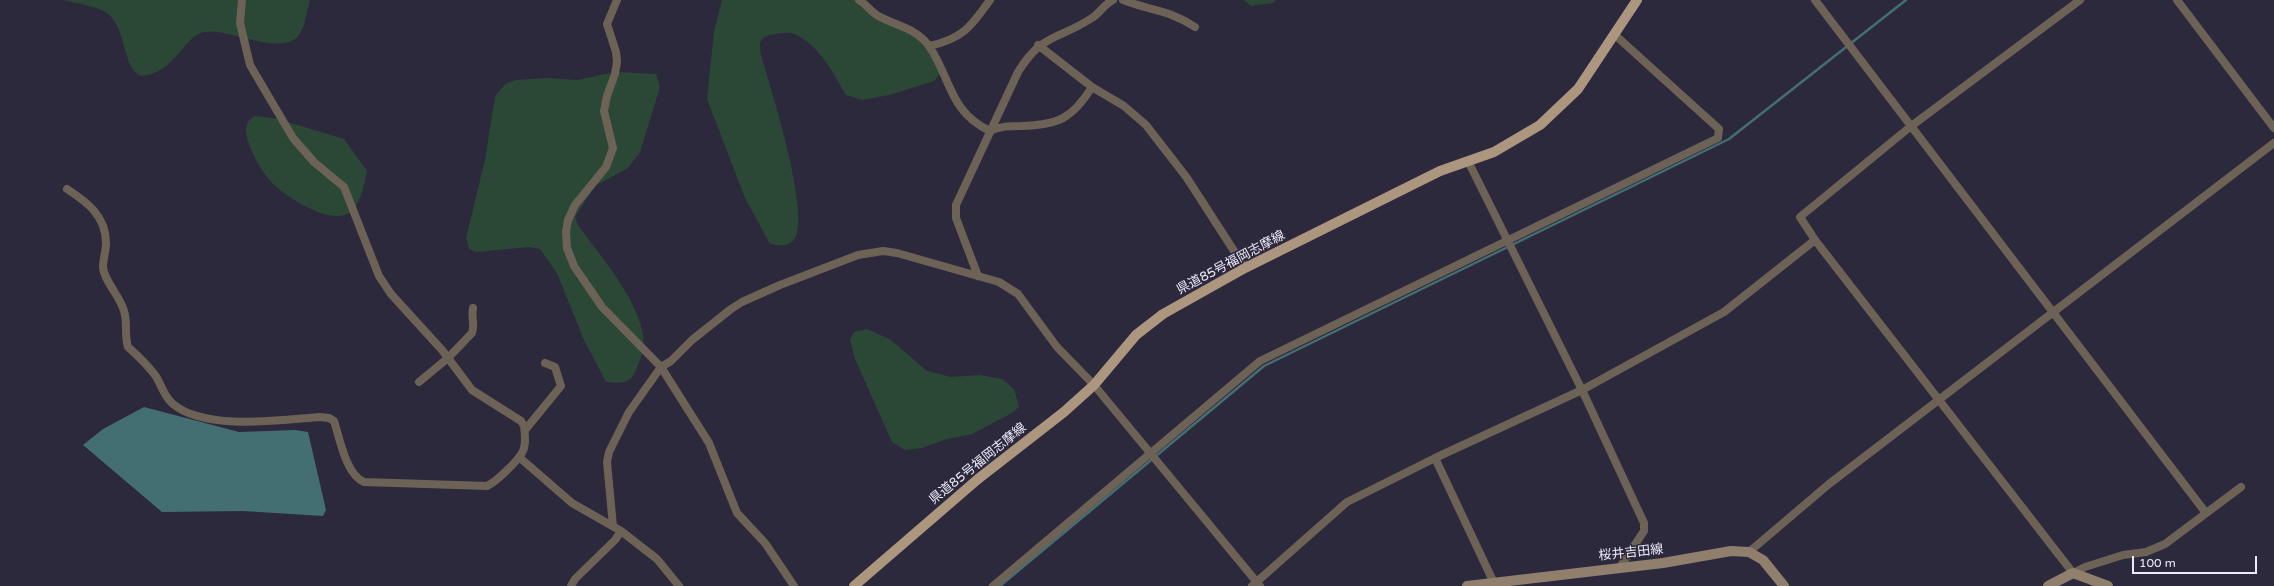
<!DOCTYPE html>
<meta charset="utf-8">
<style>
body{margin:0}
#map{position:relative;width:2274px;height:586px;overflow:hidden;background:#2d293d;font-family:"Varela Round",sans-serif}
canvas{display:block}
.scale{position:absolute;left:2132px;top:556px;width:125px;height:18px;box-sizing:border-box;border:2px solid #edebf9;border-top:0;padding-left:5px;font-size:12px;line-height:14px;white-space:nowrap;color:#edebf9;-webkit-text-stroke:3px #2d293d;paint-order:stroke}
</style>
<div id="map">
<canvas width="2274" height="586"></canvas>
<div class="scale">100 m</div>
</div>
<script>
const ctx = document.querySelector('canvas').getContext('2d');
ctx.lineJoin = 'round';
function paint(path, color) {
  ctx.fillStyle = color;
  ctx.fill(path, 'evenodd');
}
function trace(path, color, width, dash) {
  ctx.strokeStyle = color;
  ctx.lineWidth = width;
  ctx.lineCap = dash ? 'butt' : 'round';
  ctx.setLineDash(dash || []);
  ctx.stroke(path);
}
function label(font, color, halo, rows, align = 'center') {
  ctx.font = font + ' "Varela Round","Noto Sans JP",sans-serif';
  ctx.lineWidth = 3;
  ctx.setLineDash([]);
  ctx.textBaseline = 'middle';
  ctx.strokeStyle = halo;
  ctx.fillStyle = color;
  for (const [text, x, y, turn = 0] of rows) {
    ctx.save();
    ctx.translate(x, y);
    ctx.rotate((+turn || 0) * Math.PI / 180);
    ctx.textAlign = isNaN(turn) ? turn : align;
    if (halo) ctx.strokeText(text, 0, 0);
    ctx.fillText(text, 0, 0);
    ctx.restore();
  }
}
const green = new Path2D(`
 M63 0H310C307 10 305 27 299 35 281 58 228 27 204 32 182 37 177 72 141 76 122 68 127 28 107 13 99 7 75 3 63 0Z
 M722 0H854L890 17 914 35 930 52 940 74 934 81 889 95 862 100 846 95C834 74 820 47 797 35 789 31 778 33 770 35 756 38 760 48 762 59 771 89 813 221 793 241 787 247 777 245 770 244L745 198 707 99 714 32Z
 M1244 0H1276L1273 3 1251 6Z
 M616 72 656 74 660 87 640 152 628 168 595 186 575 217 578 225C600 256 637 297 643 335 645 346 642 355 638 365 632 383 625 384 606 382L584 340 557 273 540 249 529 247 476 252 469 249 466 238 485 160 495 97 505 84 516 80 547 78 577 80Z
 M255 116 278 119 344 139 367 171C364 184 361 205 349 213 330 226 279 194 267 177 259 167 240 134 248 122 249 120 253 117 255 116Z
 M867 329 891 340 927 371 951 377 980 375 1002 379 1014 389 1019 407 1012 413 972 434 947 439 922 448 905 450 892 442 855 359 850 340 854 332Z`);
const water = new Path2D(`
 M144 407 239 432 295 430 308 432 326 510 323 516 243 511 162 512 83 445 103 429Z`);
const stream = new Path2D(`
 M1000 586 1264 366 1729 139 1906 0`);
const minor = new Path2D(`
 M617 0 607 24 616 52 617 62 615 74 607 96 604 111 613 148 606 167 575 205 568 220 566 232 567 248 574 266 602 307 661 367 709 443 737 513 765 543 794 586
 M859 0C866 4 872 13 880 17 898 26 917 29 929 46 951 78 949 112 990 131
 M1123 0C1151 11 1168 9 1195 27
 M1815 0 2206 513
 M2080 0 1910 127 1800 217 1815 240 2073 573 2085 567 2123 555 2146 552 2165 544 2241 487
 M2177 0 2274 128
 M1038 45 1092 87 1124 106 1146 125 1187 178 1245 268
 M929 46C962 39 971 27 990 0
 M990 131C1000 126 1010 126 1021 126 1058 125 1072 119 1092 87
 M1468 161 1582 390 1644 523V531L1620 567
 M67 189C87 202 106 216 106 243 106 251 103 259 103 267 104 281 120 296 124 311 128 323 124 335 128 347 139 357 149 366 157 378 162 387 165 398 173 404 205 431 281 420 320 417L329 418 334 421C340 439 346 475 364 482L487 486C496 482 519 460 523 451 526 444 525 433 524 426L521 421 472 390 442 350 391 294 379 276 344 187 314 162 293 138 250 65 240 23 242 0
 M978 276 956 218V205L1018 72C1042 33 1058 40 1092 18 1100 13 1104 4 1113 0
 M419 382 448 358 472 333C475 326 471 317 473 308
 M525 430 561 386 555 367 545 363
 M519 457 572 503 621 531 657 559 679 586
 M1435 458 1494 583
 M613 526 607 462 609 452 629 412 661 367 671 361 692 340 731 309 742 302 780 285 858 255 883 251 897 253 999 282 1018 294 1057 347 1094 385 1260 586
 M1749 552 1829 484 2274 143
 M571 586 575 579 615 540 621 531
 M993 586 1260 361 1718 138 1719 129 1615 35
 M1252 586 1347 502 1435 458 1582 390 1724 312 1815 240`);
const secondary = new Path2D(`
 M1467 586 1663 563 1731 551 1749 552 1763 560 1784 586
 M2048 586 2073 573 2108 586`);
const primary = new Path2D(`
 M854 586 978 479 1064 412 1094 385 1136 335 1163 314 1245 268 1440 171 1494 152 1540 125 1578 89 1637 0`);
const streetNames = [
 ["県道85号福岡志摩線",1231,263,-28],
 ["県道85号福岡志摩線",978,464,-39],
 ["桜井吉田線",1631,553,-6]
];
paint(green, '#2b4837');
paint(water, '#436f73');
trace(stream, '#436f73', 2.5);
trace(minor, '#6c6256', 8);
trace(secondary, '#907f6d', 10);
trace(primary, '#ac967e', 10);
label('13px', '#edebf9', '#2d293d', streetNames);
</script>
